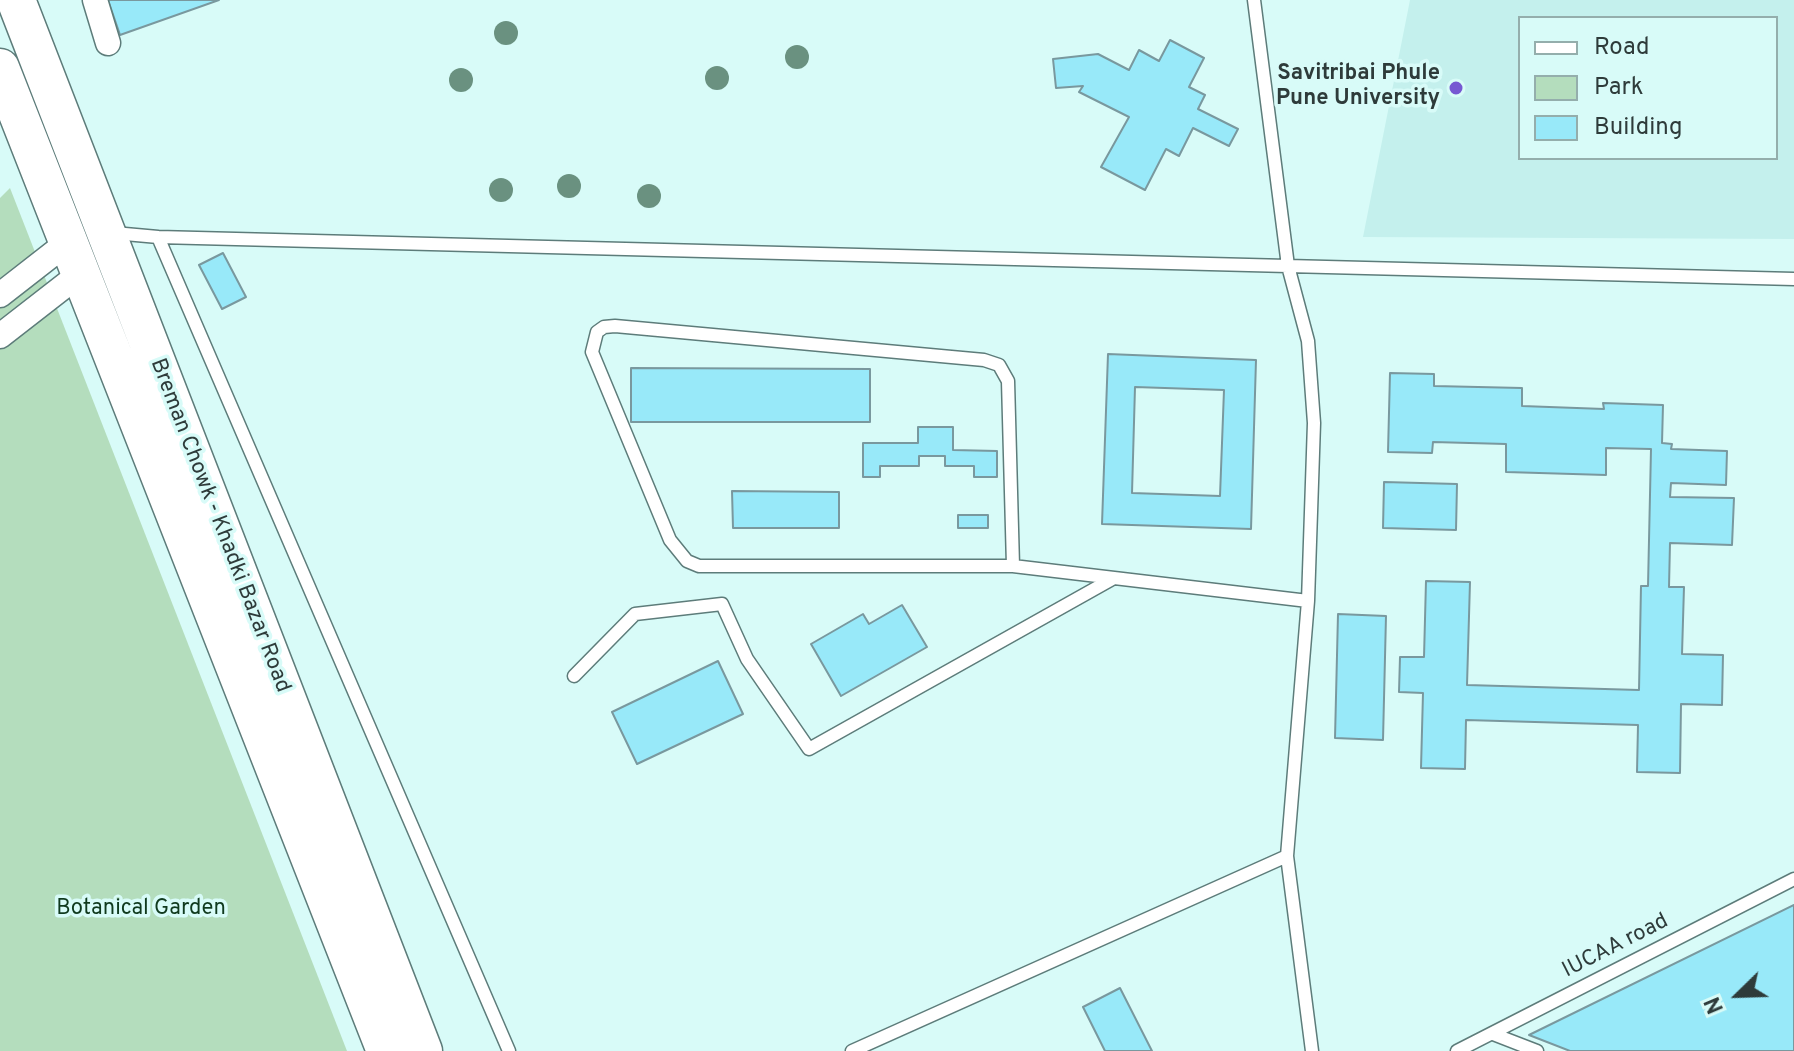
<!DOCTYPE html>
<style>
body{margin:0}
#map{position:relative;width:1794px;height:1051px;overflow:hidden;background:#d8fbf8;font-family:Overpass,sans-serif}
canvas{display:block}
.legend{position:absolute;left:1518px;top:16px;width:260px;height:144px;box-sizing:border-box;background:#d8fbf8;border:2px solid #94aeac;margin:0;padding:10px 14px;list-style:none;font-size:24px;color:#2e3b3a}
.legend li{display:flex;align-items:center;gap:16px;height:40px}
.legend b{width:40px;border:2px solid #94aeac}
.north{position:absolute;left:1698px;top:955px;width:80px;height:80px;-webkit-text-stroke:6px #d8fbf8;paint-order:stroke;rotate:247deg;font-size:22px;font-weight:700;line-height:32px;text-align:center;color:#2e3b3a}
.north::after{content:'';display:block;margin:auto;width:28px;height:36px;background:#2e3b3a;clip-path:polygon(50% 0,100% 100%,50% 72%,0 100%)}
</style>
<div id="map">
<canvas width="1794" height="1051"></canvas>
<ul class="legend">
<li><b style="height:10px;background:#fff"></b>Road</li>
<li><b style="height:22px;background:#b4ddbd"></b>Park</li>
<li><b style="height:22px;background:#98e9f9"></b>Building</li>
</ul>
<div class="north">N</div>
</div>
<script>
const ctx = document.querySelector('canvas').getContext('2d');
ctx.lineJoin = 'round';
function paint(path, color) {
  ctx.fillStyle = color;
  ctx.fill(path, 'evenodd');
}
function trace(path, color, width, dash) {
  ctx.strokeStyle = color;
  ctx.lineWidth = width;
  ctx.lineCap = dash ? 'butt' : 'round';
  ctx.setLineDash(dash || []);
  ctx.stroke(path);
}
function label(font, color, halo, rows, align = 'center') {
  ctx.font = font + ' Overpass,sans-serif';
  ctx.lineWidth = 7;
  ctx.setLineDash([]);
  ctx.textBaseline = 'middle';
  ctx.strokeStyle = halo;
  ctx.fillStyle = color;
  for (const [text, x, y, turn = 0] of rows) {
    ctx.save();
    ctx.translate(x, y);
    ctx.rotate((+turn || 0) * Math.PI / 180);
    ctx.textAlign = isNaN(turn) ? turn : align;
    if (halo) ctx.strokeText(text, 0, 0);
    ctx.fillText(text, 0, 0);
    ctx.restore();
  }
}
const built = new Path2D(`
 M1410 0H1794V239L1363 237ZM1776 18V158H1520V18Z`);
const green = new Path2D(`
 M10 188 347 1051H0V198Z`);
const building = new Path2D(`
 M108 0H219L120 35Z
 M1170 40 1204 58 1189 87 1205 95 1198 109 1238 129 1229 146 1193 128 1179 156 1166 149 1145 190 1101 167 1129 117 1079 92 1083 86 1056 88 1053 59 1098 54 1129 70 1139 50 1159 61Z
 M223 253 246 297 222 309 199 265Z
 M1108 354 1256 360 1251 529 1102 524ZM1135 387 1224 390 1220 496 1132 493Z
 M631 368 870 369V422H631Z
 M1390 373 1434 374V386L1522 388V406L1604 409 1603 403 1663 405 1662 443 1672 444 1671 449 1727 451 1726 485 1671 483 1670 497 1734 498 1732 545 1670 543 1669 587H1684L1682 654 1723 655 1722 705 1681 704 1680 773 1637 772 1638 725 1466 720 1465 769 1421 768 1423 693 1399 692 1400 657H1424L1426 581 1470 582 1467 685 1639 690 1641 586H1648L1651 449 1606 448V475L1506 472V444L1433 442 1432 453 1388 452Z
 M918 427H953V450L997 451V477H974V466H945V456H919V466H880V477H863V443H918Z
 M1384 482 1457 484 1456 530 1383 528Z
 M732 491 839 492V528H733Z
 M958 515H988V528H958Z
 M902 605 927 647 841 696 811 644 863 614 869 624Z
 M1338 614 1386 616 1383 740 1335 738Z
 M718 661 743 714 637 764 612 712Z
 M1794 905V1051H1570L1529 1035Z
 M1120 988 1152 1051H1105L1083 1007Z`);
const service = new Path2D(`
 M1254 0 1288 266 1308 341 1314 423 1308 601
 M114 233 158 237
 M1013 566 1008 381 999 365 984 360 615 326 604 327 597 332 592 352 670 540 687 561 699 566H1013L1308 601 1287 856 1312 1051
 M574 676 635 614 722 604 747 659 809 749 1114 578
 M1493 1034 1537 1051
 M509 1051 158 237 1794 279
 M852 1051 1287 856
 M1457 1051 1794 879`);
const minor = new Path2D(`
 M95 0 108 43
 M0 295 68 242
 M0 336 81 273`);
const primary = new Path2D(`
 M16 0 423 1051
 M0 68 386 1051`);
const trees = [
 [506,33],
 [797,57],
 [717,78],
 [461,80],
 [569,186],
 [501,190],
 [649,196]
];
const markers = [
 [1456,88,8,"#7658d2"]
];
const poiNames = [
 ["Savitribai Phule",1440,75],
 ["Pune University",1440,100]
];
const streetNames = [
 ["Breman Chowk - Khadki Bazar Road",219,526,69],
 ["IUCAA road",1616,947,-27]
];
const parkNames = [
 ["Botanical Garden",141,910]
];
paint(built, '#c4f0ed');
paint(green, '#b4ddbd');
paint(building, '#98e9f9');
trace(building, '#79989e', 2);
trace(service, '#5d7c7a', 15);
trace(minor, '#5d7c7a', 27);
trace(primary, '#5d7c7a', 41);
trace(service, '#fff', 12);
trace(minor, '#fff', 24);
trace(primary, '#fff', 38);
ctx.fillStyle = '#6a9180';
for (const [x, y] of trees) {
  ctx.beginPath();
  ctx.arc(x, y, 12, 0, 2 * Math.PI);
  ctx.fill();
}
for (const [x, y, r, color] of markers) {
  const dot = new Path2D();
  dot.arc(x, y, r, 0, 2 * Math.PI);
  ctx.fillStyle = color;
  ctx.fill(dot);
  trace(dot, '#d8fbf8', 3);
}
label('bold 22px', '#2e3b3a', '#d8fbf8', poiNames, 'right');
label('22px', '#2e3b3a', '#d8fbf8', streetNames);
label('22px', '#103a1e', '#d8fbf8', parkNames);
</script>
